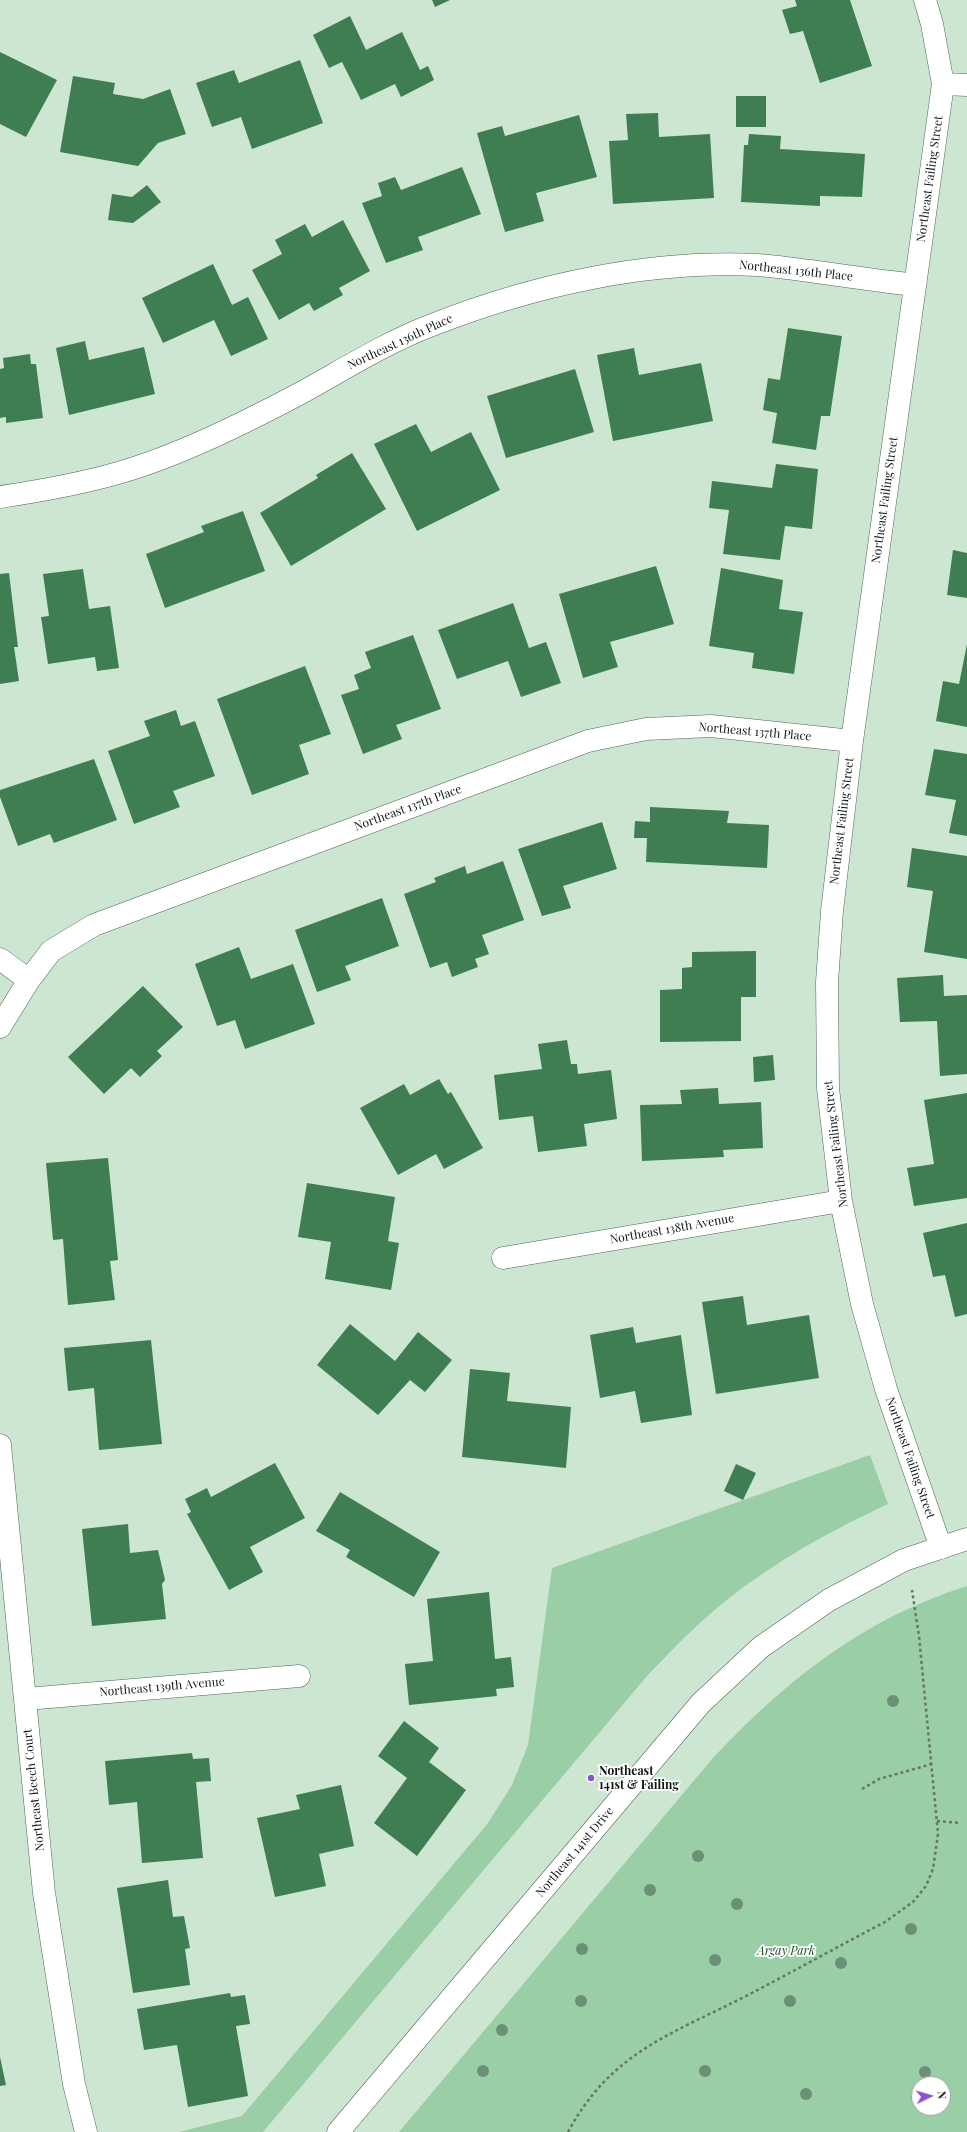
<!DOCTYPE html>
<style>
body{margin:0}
#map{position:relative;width:967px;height:2132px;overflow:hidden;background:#cde6d2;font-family:"Playfair Display",serif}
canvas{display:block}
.north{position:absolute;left:911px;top:2076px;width:40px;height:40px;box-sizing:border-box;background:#fff;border:1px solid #9fa29f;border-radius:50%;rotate:85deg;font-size:11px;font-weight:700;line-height:16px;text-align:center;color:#0e1710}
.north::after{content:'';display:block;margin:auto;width:14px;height:18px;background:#8953ca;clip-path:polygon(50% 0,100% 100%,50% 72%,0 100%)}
</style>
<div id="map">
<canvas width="967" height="2132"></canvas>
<div class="north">N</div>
</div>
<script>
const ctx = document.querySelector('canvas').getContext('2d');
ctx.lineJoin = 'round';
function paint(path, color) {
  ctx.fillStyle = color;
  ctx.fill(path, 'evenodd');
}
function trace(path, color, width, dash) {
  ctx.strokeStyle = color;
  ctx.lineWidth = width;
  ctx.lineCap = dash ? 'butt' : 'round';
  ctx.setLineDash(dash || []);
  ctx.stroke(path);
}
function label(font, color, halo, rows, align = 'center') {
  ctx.font = font + ' "Playfair Display",serif';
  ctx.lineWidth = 3.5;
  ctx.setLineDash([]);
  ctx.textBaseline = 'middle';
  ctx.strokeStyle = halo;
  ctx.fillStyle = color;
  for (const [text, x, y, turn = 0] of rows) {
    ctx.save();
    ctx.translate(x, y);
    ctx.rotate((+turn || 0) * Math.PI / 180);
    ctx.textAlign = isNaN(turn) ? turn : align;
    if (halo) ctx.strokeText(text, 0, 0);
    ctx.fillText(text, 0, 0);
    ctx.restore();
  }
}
const green = new Path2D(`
 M870 1455 888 1504C824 1534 763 1568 710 1614 688 1633 667 1655 647 1676L263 2132H179L242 2116 488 1823 512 1785 528 1745 552 1568Z
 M967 1586V2132H399L712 1759C786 1680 863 1619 967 1586ZM919 2084H943V2108H919Z`);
const building = new Path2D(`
 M432 0H450L435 7Z
 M795 0H850L872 66 820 83 803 31 790 34 782 10 797 6Z
 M350 16 366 50 402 32 420 70 428 66 434 80 401 97 395 84 361 100 342 62 329 68 313 35Z
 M0 52 57 80 26 137 0 124Z
 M300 60 323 123 252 149 241 117 212 127 196 83 234 70 239 83Z
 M73 76 115 83 113 94 143 99 170 89 186 134 158 143 138 166 60 152Z
 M736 96H766V127H736Z
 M658 113 659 137 710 134 714 198 613 204 609 141 628 140 626 114Z
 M579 115 597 177 536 193 544 221 505 232 477 133 502 126 505 136Z
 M749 134 781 136 780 149 865 154 862 197 820 196V206L741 202 744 145H748Z
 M462 167 481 214 418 237 423 250 386 263 362 203 382 196 378 183 395 177 401 190Z
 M147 185 161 202 133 223 108 220 112 194 132 197Z
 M343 220 370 271 339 288 343 295 314 311 309 303 279 320 252 270 282 254 275 240 305 224 312 237Z
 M213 264 232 305 248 297 268 339 231 356 214 320 163 343 142 298Z
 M788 328 842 336 830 416H821L816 450 772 443 777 413 763 410 768 378 780 380Z
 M85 341 89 360 144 347 155 394 69 415 56 348Z
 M634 348 639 375 701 363 713 421 613 441 597 355Z
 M30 354 31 364H36L43 418 6 423V417L0 418V369L4 368 3 358Z
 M575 369 594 432 506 458 487 396Z
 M416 424 431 452 471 432 500 490 417 531 374 444Z
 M352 453 386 509 291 566 260 513 318 478 316 475Z
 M776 464 818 469 812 529 785 526 780 560 723 554 729 510 709 508 712 481 772 488Z
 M243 511 265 571 165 608 146 554 204 532 201 526Z
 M953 550 967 553V598L947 595Z
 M656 566 674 624 610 642 618 667 583 678 559 594Z
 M721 568 783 580 779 609 803 612 794 674 752 668 754 653 709 646Z
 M83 569 89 609 110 606 119 668 97 671 95 657 48 664 41 617 49 616 43 574Z
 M9 573 18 647H14L19 681 0 684V574Z
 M513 603 529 648 546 642 561 683 521 697 508 661 457 679 438 630Z
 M413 635 441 709 396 725 402 739 363 754 341 695 359 689 354 675 371 668 365 652Z
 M967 644V727L936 721 943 681 959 684Z
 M305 666 331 734 299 745 309 774 252 795 217 699Z
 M176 710 181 726 195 721 215 776 173 791 180 807 134 824 108 751 150 736 144 721Z
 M934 749 967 754V836L949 833 956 800 925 795Z
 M94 759 117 820 54 843 50 834 18 846 0 797V790Z
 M650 807 729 811 727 823 769 825 767 868 646 862 647 838H634L635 821 650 822Z
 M602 822 617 869 563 886 571 908 542 916 518 849Z
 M912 848 967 856V959L924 952 933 891 907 887Z
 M503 861 524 920 482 935 489 954 475 959 478 967 452 977 447 962 430 968 404 894 436 882 434 878 465 866 467 874Z
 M382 898 399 946 345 966 351 980 317 992 295 930Z
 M239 947 251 979 293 964 315 1024 245 1049 235 1020 217 1026 195 964Z
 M756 951V997H741V1041L660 1042V990L682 989V968L692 967V952Z
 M943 975 944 996 967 995V1074L940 1076 937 1021 900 1022 897 978Z
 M143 986 183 1027 157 1051 162 1056 140 1077 131 1068 104 1094 68 1057Z
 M567 1040 571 1064H577L578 1074 611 1070 617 1119 584 1124 587 1146 538 1152 533 1116 499 1120 494 1075 542 1069 538 1044Z
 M773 1055 775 1080 754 1082 753 1057Z
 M439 1079 448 1094 451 1092 483 1148 444 1169 436 1154 398 1175 360 1108 404 1084 410 1095Z
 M718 1088 719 1104 761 1102 763 1148 723 1150 724 1157 642 1161 640 1105 682 1104 680 1090Z
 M967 1093V1198L914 1206 907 1168 934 1164 924 1100Z
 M108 1158 118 1260 110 1261 115 1300 68 1305 63 1239 53 1240 46 1163Z
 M307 1183 395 1197 388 1241 399 1243 391 1290 325 1279 331 1242 298 1237Z
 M967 1223V1314L955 1317 945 1275 933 1277 923 1233Z
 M743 1296 747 1325 809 1315 819 1378 716 1394 702 1302Z
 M350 1324 395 1361 418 1332 452 1360 425 1392 410 1380 378 1415 317 1365Z
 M633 1327 636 1343 681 1335 692 1415 641 1423 635 1391 600 1398 590 1335Z
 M151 1340 162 1444 99 1450 94 1388 68 1391 64 1348Z
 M470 1369 510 1373 507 1401 571 1407 566 1468 462 1457Z
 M275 1463 305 1518 250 1547 263 1572 229 1590 187 1514 191 1512 185 1499 207 1488 211 1497Z
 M736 1464 756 1473 743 1500 724 1491Z
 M340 1492 440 1552 414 1597 346 1557 350 1550 316 1531Z
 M128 1524 130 1553 158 1550 165 1580 162 1584 166 1619 92 1626 82 1529Z
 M489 1592 495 1659 511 1657 514 1687 496 1689 497 1696 409 1705 405 1664 433 1661 427 1599Z
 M404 1721 439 1748 429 1762 466 1790 417 1856 374 1823 407 1778 378 1756Z
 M192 1753 193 1759 209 1758 211 1781 196 1782 203 1858 142 1863 137 1802 109 1805 105 1761Z
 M341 1785 354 1846 319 1854 326 1886 275 1897 257 1818 300 1809 296 1795Z
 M168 1880 173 1917 184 1916 190 1948 185 1949 190 1985 133 1993 117 1888Z
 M230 1993 231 1997 245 1995 250 2024 236 2026 248 2096 188 2107 177 2045 144 2050 137 2009Z
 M0 2057 6 2085 0 2086Z`);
const path = new Path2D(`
 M862 1789 879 1779 932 1764
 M937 1821 960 1823
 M568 2132C611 2052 672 2034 748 1995 794 1971 839 1946 885 1922L913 1902 926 1886 933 1869 938 1834 919 1636 912 1590`);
const street = new Path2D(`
 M925 0 932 24 943 84 852 741 832 911 827 982 828 1088 841 1201 862 1304 886 1389 941 1548
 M943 84 967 85
 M0 497C40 491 80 484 118 473 178 456 244 423 299 394 343 370 385 343 432 325 534 285 647 260 757 265 774 266 792 269 810 271 845 276 880 281 915 285
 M0 959 29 980
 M0 1027 29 980 51 951 94 925 588 741 646 729 711 726 852 741
 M503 1258 841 1201
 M0 1445 44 1893 74 2084 86 2132
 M26 1699 299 1676
 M338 2132 701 1703 761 1647 829 1600 904 1560 967 1539`);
const trees = [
 [893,1701],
 [698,1856],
 [650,1890],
 [737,1904],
 [911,1929],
 [582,1949],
 [715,1960],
 [841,1963],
 [581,2001],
 [790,2001],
 [502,2030],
 [483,2071],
 [705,2071],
 [925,2072],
 [806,2094]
];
const markers = [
 [591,1778,4,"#8953ca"]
];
const streetNames = [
 ["Northeast Failing Street",930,179,-82],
 ["Northeast 136th Place",796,271,6],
 ["Northeast 136th Place",400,342,-25],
 ["Northeast Failing Street",885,500,-82],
 ["Northeast 137th Place",755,732,5],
 ["Northeast 137th Place",408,808,-20],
 ["Northeast Failing Street",842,821,-83],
 ["Northeast Failing Street",836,1144,-97],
 ["Northeast 138th Avenue",672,1229,-10],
 ["Northeast Failing Street",910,1458,71],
 ["Northeast 139th Avenue",162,1687,-5],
 ["Northeast Beech Court",34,1790,-96],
 ["Northeast 141st Drive",575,1852,-50]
];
const poiNames = [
 ["Northeast",599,1771],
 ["141st & Failing",599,1785]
];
const parkNames = [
 ["Argay Park",786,1951]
];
paint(green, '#99cea6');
paint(building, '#3f7d52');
trace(street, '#4e6554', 23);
trace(path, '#657568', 2.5, [3, 3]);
trace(street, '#fff', 22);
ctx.fillStyle = '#6b9076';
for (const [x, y] of trees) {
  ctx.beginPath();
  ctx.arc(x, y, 6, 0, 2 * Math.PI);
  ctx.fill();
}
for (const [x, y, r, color] of markers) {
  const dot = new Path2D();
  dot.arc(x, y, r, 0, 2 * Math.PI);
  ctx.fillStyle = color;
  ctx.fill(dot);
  trace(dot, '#fff', 1.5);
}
label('12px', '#0e1710', '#fff', streetNames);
label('bold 12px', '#0e1710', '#fff', poiNames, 'left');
label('italic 12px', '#1b4a2a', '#fff', parkNames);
</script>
